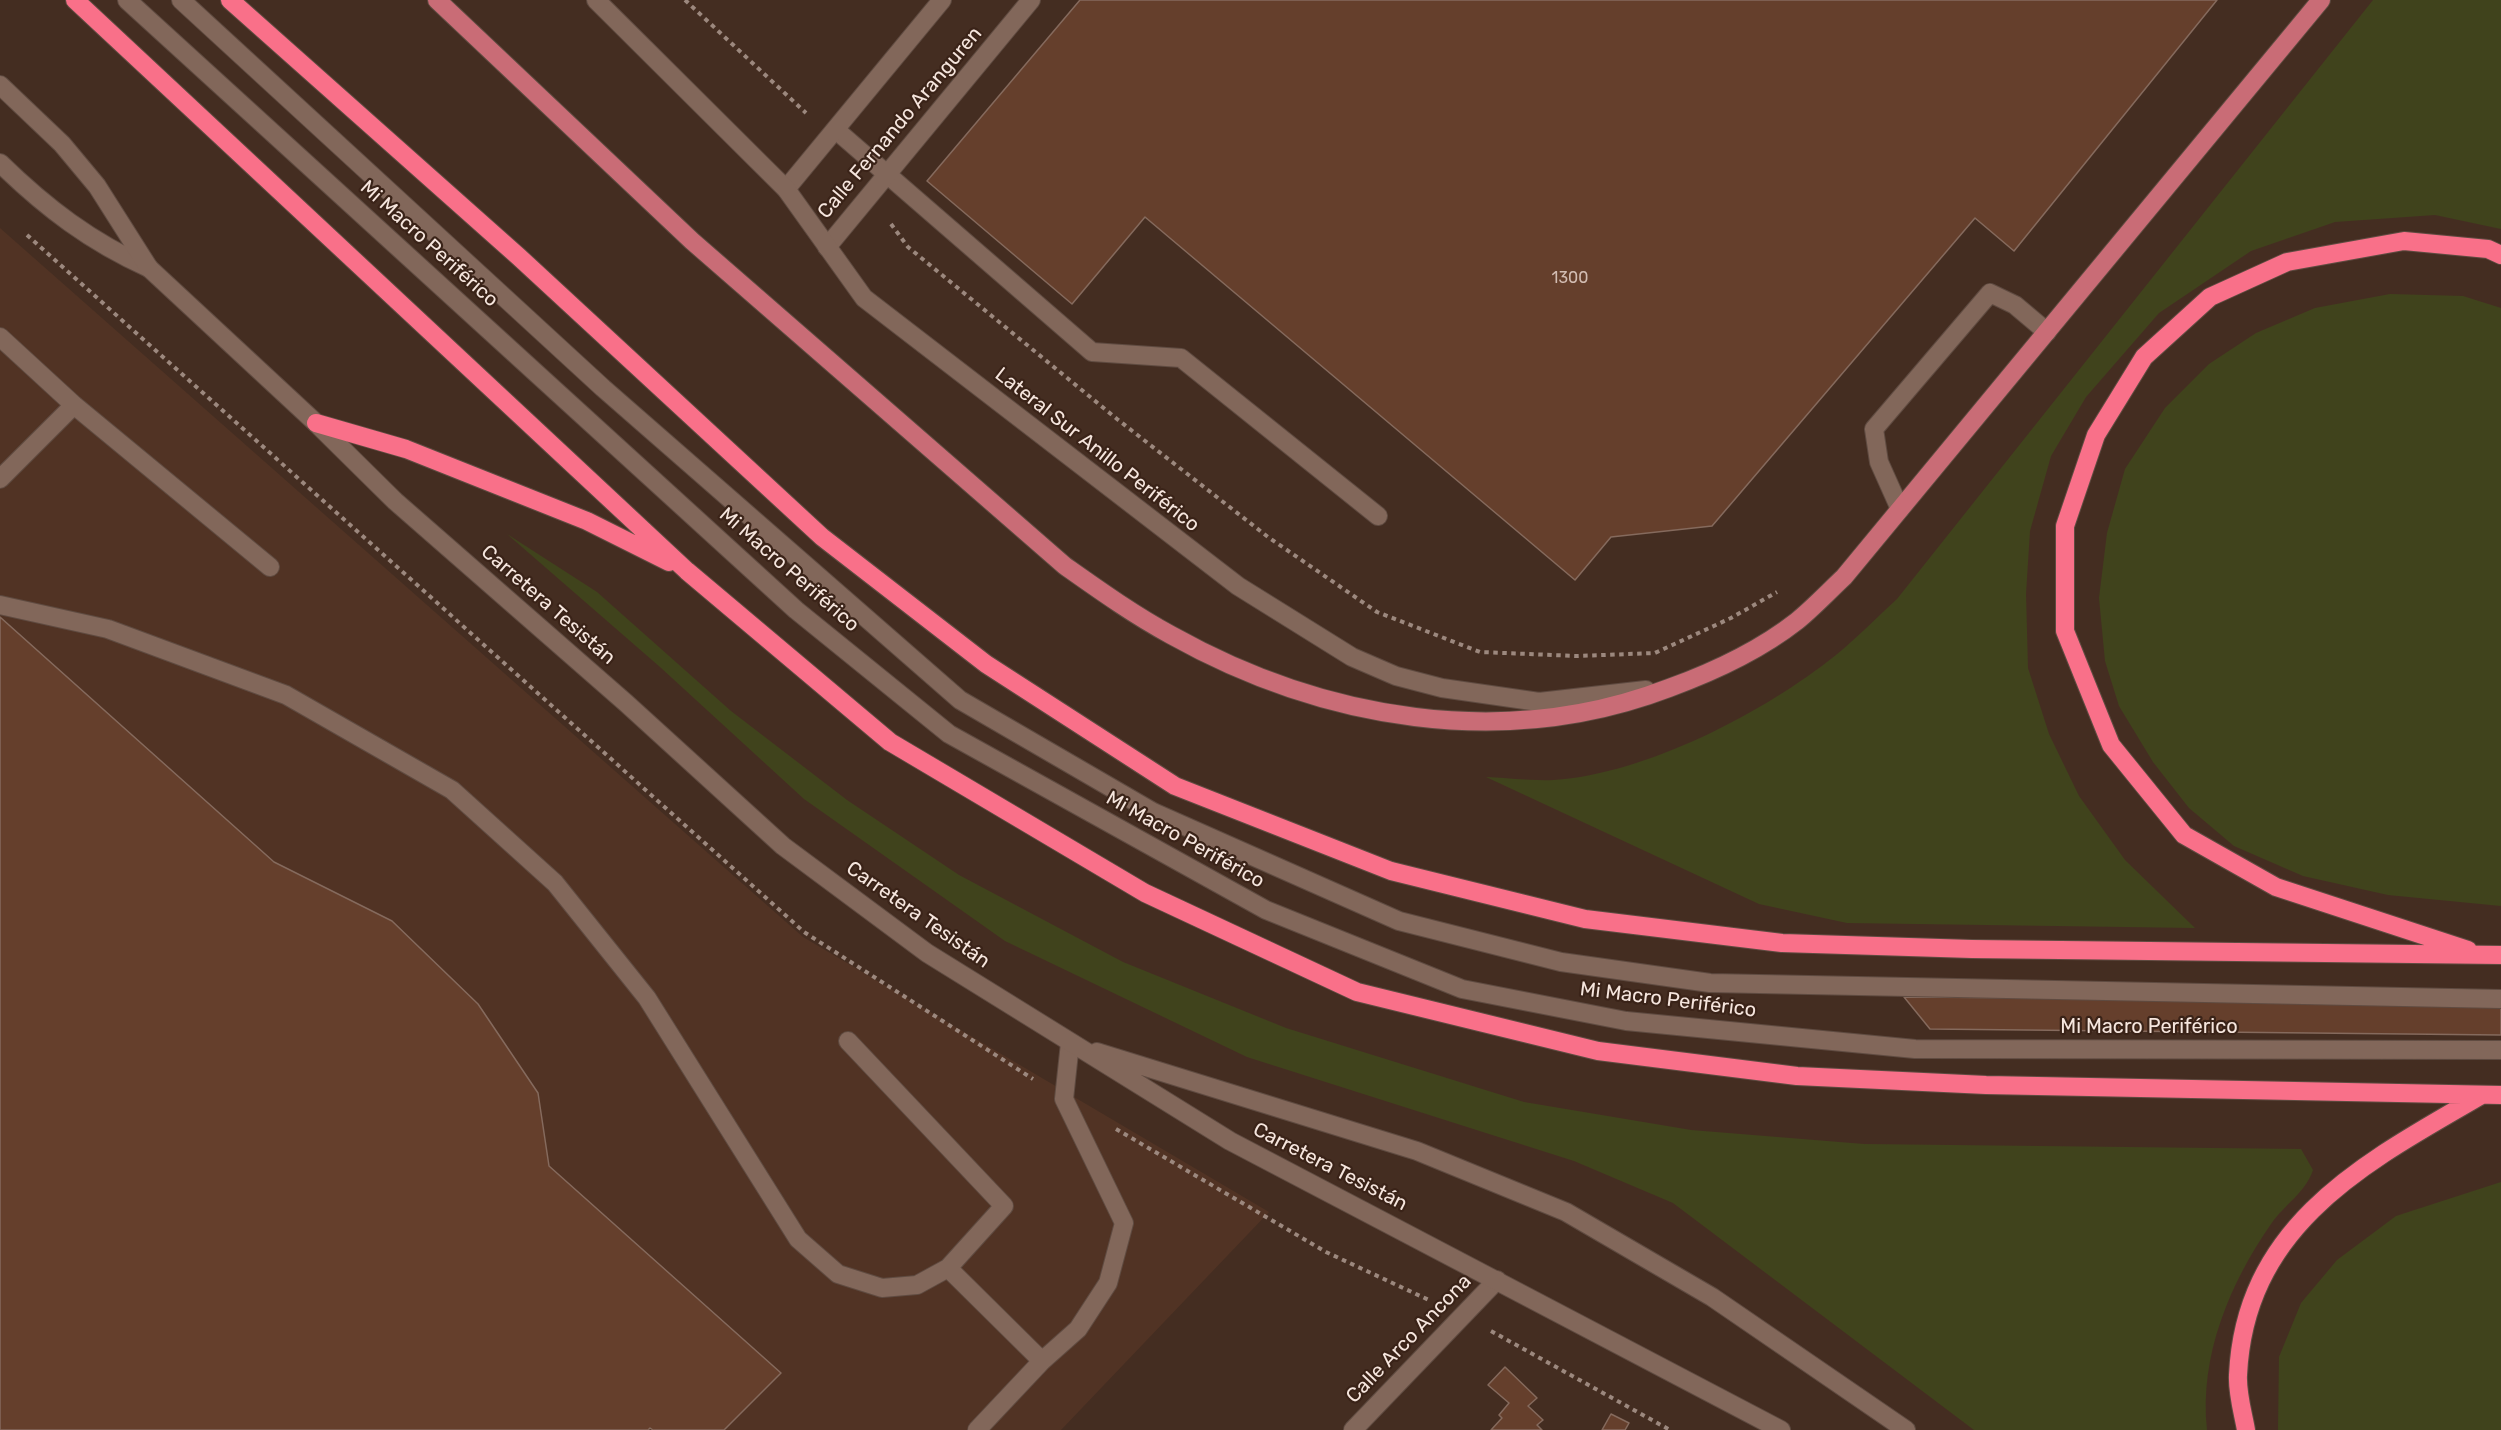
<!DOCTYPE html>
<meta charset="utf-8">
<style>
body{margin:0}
canvas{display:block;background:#442d21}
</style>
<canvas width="2501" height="1430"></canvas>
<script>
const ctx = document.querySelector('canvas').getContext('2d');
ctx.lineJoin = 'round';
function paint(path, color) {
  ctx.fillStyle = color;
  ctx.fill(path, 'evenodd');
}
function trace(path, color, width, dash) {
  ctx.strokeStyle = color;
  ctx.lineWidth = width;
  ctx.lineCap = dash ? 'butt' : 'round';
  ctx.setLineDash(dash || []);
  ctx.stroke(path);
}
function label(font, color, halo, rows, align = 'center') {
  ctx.font = font + ' Rubik,sans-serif';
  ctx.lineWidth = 4.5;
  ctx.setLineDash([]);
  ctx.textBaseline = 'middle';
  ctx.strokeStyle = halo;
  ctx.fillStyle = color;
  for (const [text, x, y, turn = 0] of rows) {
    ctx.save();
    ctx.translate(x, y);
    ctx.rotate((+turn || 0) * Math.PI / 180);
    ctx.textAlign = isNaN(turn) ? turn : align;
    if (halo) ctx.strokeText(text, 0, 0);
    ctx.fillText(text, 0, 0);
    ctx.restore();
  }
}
const built = new Path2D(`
 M0 228 803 937 1269 1212 1061 1430H0Z`);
const green = new Path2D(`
 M2373 0H2501V229L2435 215 2335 222 2251 251 2159 313 2086 397 2051 456 2030 531 2026 594 2028 668 2049 734 2079 796 2125 860 2195 928 1847 923 1759 904 1486 777C1508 778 1532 781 1554 780 1646 774 1765 712 1836 655 1857 638 1877 617 1897 599Z
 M2390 294 2463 296 2501 308V906L2388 895 2303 876 2234 846 2189 808 2153 762 2119 706 2105 661 2099 598 2107 533 2125 469 2165 408 2209 364 2256 333 2315 308Z
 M507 534 597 592 731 711 847 800 959 875 1123 962 1286 1028 1524 1102 1691 1130 1864 1144 2301 1149 2313 1170C2306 1192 2284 1205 2271 1224 2230 1283 2199 1356 2207 1430H1974L1673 1203 1574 1161 1247 1057 1005 941 804 799 660 667Z
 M2501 1182V1430H2278L2279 1357 2301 1303 2337 1260 2396 1216Z`);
const building = new Path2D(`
 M1080 0H2217L2014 251 1975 218 1712 526 1611 537 1575 580 1145 217 1072 304 927 181Z
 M0 617 274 862 392 921 478 1004 538 1093 549 1166 781 1373 724 1430H653L650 1428 648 1430H0Z
 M1904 997 2501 1001V1035L1930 1029Z
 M1505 1367 1537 1398 1528 1406 1543 1420 1537 1425 1542 1430H1491L1502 1418 1499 1415 1509 1403 1488 1385Z
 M1611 1414 1629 1423 1625 1430H1602Z`);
const path = new Path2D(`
 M685 0 806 113
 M891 224 908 247 1117 419 1268 537 1377 612 1480 652 1577 656 1655 653 1731 618 1777 592
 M27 235 804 932 1033 1079
 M1116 1129 1326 1252 1431 1301
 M1491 1331 1670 1430`);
const service = new Path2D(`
 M127 0 796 610 949 734 1266 910 1462 989 1626 1021 1915 1049 2501 1050
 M181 0 603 388 960 700 1153 812 1399 921 1561 962 1710 983 2501 999
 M836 130 1092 352 1181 358 1378 516
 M0 337 74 405 270 567
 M0 479 74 405
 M1900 509 1879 462 1874 429 1990 293 2015 305 2047 332
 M0 605 108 629 286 695 452 790 555 883 647 998 798 1239 838 1274 882 1288 917 1285 948 1268 1042 1361
 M848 1041 1004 1206 948 1268
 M977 1430 1042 1361 1078 1329 1108 1283 1124 1223 1064 1099 1070 1043`);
const minor = new Path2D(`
 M786 189 942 0
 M827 247 1031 0
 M1353 1430 1497 1280`);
const tertiary = new Path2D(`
 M0 163C46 208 91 242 149 268`);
const secondary = new Path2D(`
 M596 0 786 189 864 298 1238 586 1352 657 1396 676 1442 688 1539 702 1646 690
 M0 85 62 144 97 186 149 268 316 423 395 501 626 703 783 846 927 953 1230 1141 1781 1430
 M1097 1052 1417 1151 1566 1212 1712 1297 1906 1430`);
const primary = new Path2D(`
 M437 0 692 241 1065 566C1099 590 1134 615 1171 635 1323 720 1504 751 1669 688 1713 672 1760 650 1797 621 1813 608 1828 592 1844 577L2321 0`);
const motorway = new Path2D(`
 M75 0 687 571 890 742 1145 893 1357 992 1598 1051 1797 1076 1986 1085 2501 1095
 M230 0 519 257 822 537 986 664 1175 786 1391 871 1585 919 1782 943 1972 949 2501 955
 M316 423 406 449 587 521 669 562
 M2468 950 2276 887 2184 835 2111 745 2065 631V526L2096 435 2144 357 2210 297 2287 262 2404 241 2488 249 2501 255
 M2246 1430C2243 1413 2237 1393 2238 1375 2245 1225 2364 1163 2480 1096`);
const numberNames = [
 ["1300",1570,278]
];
const streetNames = [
 ["Calle Fernando Aranguren",900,123,-50],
 ["Mi Macro Periférico",429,244,42],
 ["Lateral Sur Anillo Periférico",1097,450,38],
 ["Mi Macro Periférico",789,570,41],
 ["Carretera Tesistán",548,605,41],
 ["Mi Macro Periférico",1185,840,29],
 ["Carretera Tesistán",918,915,35],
 ["Mi Macro Periférico",1668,1000,7],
 ["Mi Macro Periférico",2149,1027],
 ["Carretera Tesistán",1330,1167,27],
 ["Calle Arco Ancona",1409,1339,-46]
];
paint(built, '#513324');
paint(green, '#40431c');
paint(building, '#653f2c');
trace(building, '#856a5d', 1.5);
trace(service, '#5f4b41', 20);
trace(minor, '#5f4b41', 20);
trace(tertiary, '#5f4b41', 20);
trace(secondary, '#5f4b41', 20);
trace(primary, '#5f4b41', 20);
trace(motorway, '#5f4b41', 20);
trace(path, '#9c887e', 4, [4.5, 4.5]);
trace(service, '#82675a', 18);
trace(minor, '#82675a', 18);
trace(tertiary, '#82675a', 18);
trace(secondary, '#82675a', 18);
trace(primary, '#c96c76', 18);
trace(motorway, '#f97089', 18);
label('16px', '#d2bcb2', null, numberNames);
label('20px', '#f6e6de', '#3a2318', streetNames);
</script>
